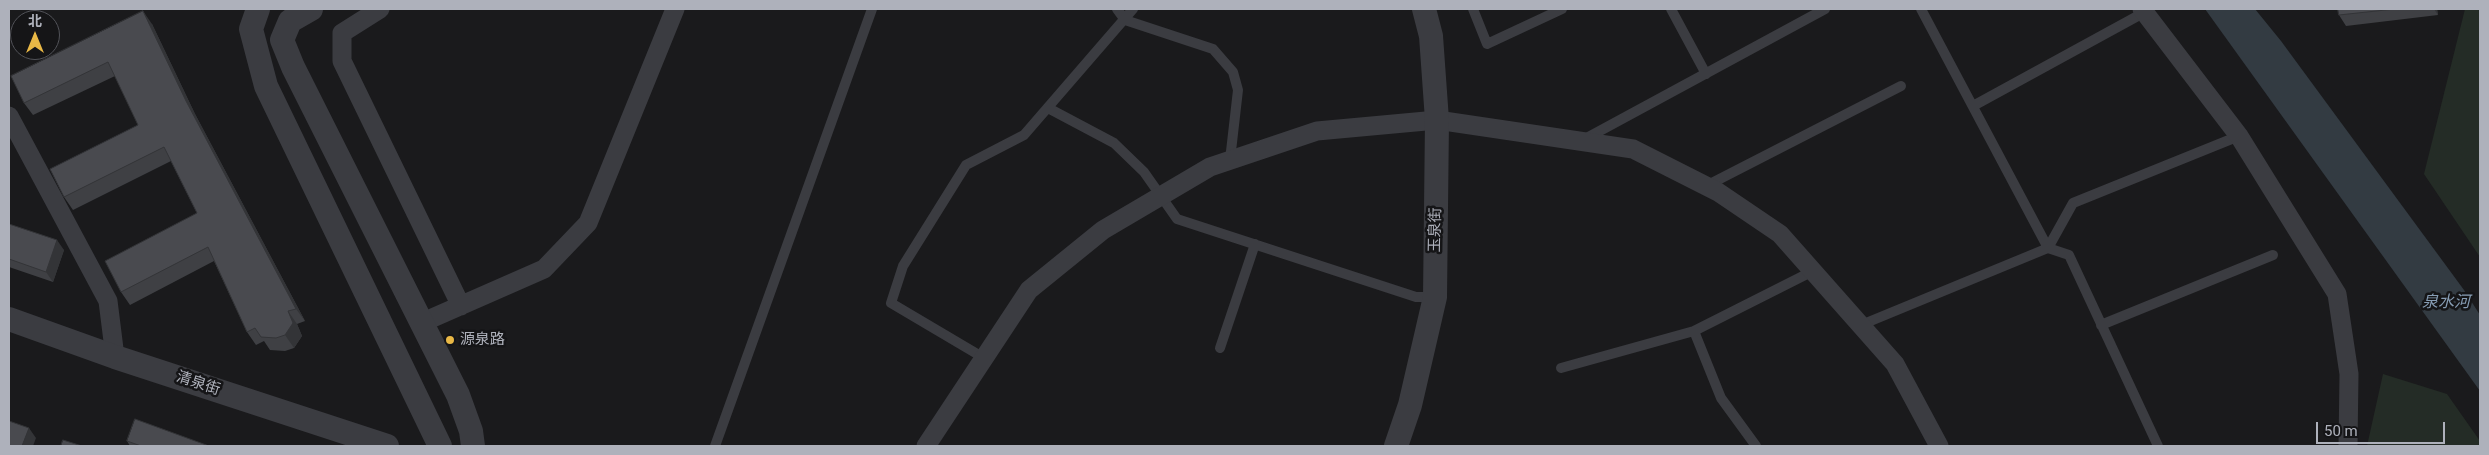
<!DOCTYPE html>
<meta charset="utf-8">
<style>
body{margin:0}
#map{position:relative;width:2489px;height:455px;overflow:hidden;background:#1a1a1c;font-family:Roboto,"Noto Sans SC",sans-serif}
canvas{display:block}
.frame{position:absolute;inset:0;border:10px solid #aeb1bb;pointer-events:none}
.north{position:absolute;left:10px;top:10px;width:50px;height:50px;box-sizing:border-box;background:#151517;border:1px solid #525359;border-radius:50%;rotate:0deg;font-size:14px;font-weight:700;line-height:20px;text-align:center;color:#aeb1bb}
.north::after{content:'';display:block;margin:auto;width:18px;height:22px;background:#e9b846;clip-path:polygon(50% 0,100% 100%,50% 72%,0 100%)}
.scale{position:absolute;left:2316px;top:422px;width:129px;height:22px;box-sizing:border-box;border:2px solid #aeb1bb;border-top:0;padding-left:6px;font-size:15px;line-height:18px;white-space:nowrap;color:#aeb1bb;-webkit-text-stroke:4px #151517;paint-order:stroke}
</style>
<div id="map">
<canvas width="2489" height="455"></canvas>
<div class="frame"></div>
<div class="north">北</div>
<div class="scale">50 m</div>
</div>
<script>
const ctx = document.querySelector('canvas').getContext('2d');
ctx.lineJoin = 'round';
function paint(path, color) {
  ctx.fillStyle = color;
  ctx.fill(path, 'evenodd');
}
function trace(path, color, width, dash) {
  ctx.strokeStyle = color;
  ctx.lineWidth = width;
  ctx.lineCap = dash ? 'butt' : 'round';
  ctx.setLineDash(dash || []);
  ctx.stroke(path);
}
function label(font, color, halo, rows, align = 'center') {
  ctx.font = font + ' Roboto,"Noto Sans SC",sans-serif';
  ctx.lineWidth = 5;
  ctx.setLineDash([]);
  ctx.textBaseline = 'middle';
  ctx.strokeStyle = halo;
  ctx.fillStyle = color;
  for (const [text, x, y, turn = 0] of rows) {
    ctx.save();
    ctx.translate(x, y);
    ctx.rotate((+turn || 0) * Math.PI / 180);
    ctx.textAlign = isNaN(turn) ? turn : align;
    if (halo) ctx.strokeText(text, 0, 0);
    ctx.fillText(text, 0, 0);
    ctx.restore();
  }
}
const green = new Path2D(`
 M2465 9H2480V257L2424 174Z
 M2383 374 2447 394 2480 441V446H2367Z`);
const water = new Path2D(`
 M2205 9H2255L2281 41 2464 290 2480 315V391Z`);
const service = new Path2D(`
 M1117 9 1125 20 1213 49 1233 72 1238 90 1230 160
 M1473 9 1487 44 1562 9
 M1671 9 1706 74
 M1921 9 2048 248 2069 255 2158 446
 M1973 106 2145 12
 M1048 108 1114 143 1144 172 1177 219 1416 297H1435
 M1583 140 1825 9
 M1706 186 1901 86
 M1861 325 2048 248 2073 203 2239 136
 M2101 325 2273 255
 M1694 331 1721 398 1756 446
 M1220 348 1255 244
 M984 358 891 303 903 266 966 165 1024 135 1133 9
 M1561 368 1694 331 1813 271
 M715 446 872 9`);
const minor = new Path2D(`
 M380 9 342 33V61L461 306
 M2142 9 2239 136 2337 294 2349 374 2348 446
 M9 116 108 301 115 357
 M421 323 544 269 588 223 675 9
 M926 446 1029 290 1103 230 1210 167 1317 131 1437 120 1633 149 1718 192 1780 234 1895 364 1939 446`);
const tertiary = new Path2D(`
 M258 9 251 29 266 86 440 446
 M311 9 290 21 282 40 293 67 458 395 471 431 473 446
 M9 319 115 357 387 446
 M1396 446 1410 405 1435 297 1437 120 1431 36 1424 9`);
const wall = new Path2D(`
 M2338 9H2437L2438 15 2346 26 2339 15Z
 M152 24 195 114 305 321 297 324 302 336 294 348 285 351 270 350 264 341 256 345 247 332 214 261 130 305 121 292 197 213 171 161 73 210 64 197 138 125 115 76 33 115 24 103Z
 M9 224 64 250 53 282 9 267Z
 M127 441 209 446H130Z`);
const shadedWall = new Path2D(`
 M2434 9H2437L2438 15Z
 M143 11 152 24 195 114 305 321 296 309 186 101Z
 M57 240 64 250 53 282 46 272Z
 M288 311 297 324 302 336 294 348 285 335Z
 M29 428 36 438 33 446H22Z`);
const building = new Path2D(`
 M2338 9H2395L2339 15Z
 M143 11 186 101 296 309 288 311 293 323 285 335 276 338 261 337 255 328 247 332 208 247 121 292 105 261 197 213 164 147 64 197 50 169 138 125 108 62 24 103 11 76Z
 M9 224 57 240 46 272 9 259Z
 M135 419 209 446H141L127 441Z
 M9 421 29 428 22 446H9Z
 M63 440 82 446H61Z`);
const markers = [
 [450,340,5,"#e9b846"]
];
const streetNames = [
 ["玉泉街",1436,230,-89],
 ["清泉街",198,384,18]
];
const poiNames = [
 ["源泉路",460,340]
];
const waterNames = [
 ["泉水河",2446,303]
];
paint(green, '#242c26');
paint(water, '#333b42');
trace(service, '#3b3c41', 10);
trace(minor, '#3b3c41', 19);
trace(tertiary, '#3b3c41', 24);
paint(wall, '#3f4044');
paint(shadedWall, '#333437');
paint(building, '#494a4f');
trace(building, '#333437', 1);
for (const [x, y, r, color] of markers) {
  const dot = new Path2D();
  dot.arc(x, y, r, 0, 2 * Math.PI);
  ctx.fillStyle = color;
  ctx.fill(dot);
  trace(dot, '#151517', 2);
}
label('15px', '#aeb1bb', '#151517', streetNames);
label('15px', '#aeb1bb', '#151517', poiNames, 'left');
label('italic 16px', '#879db4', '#151517', waterNames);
</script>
